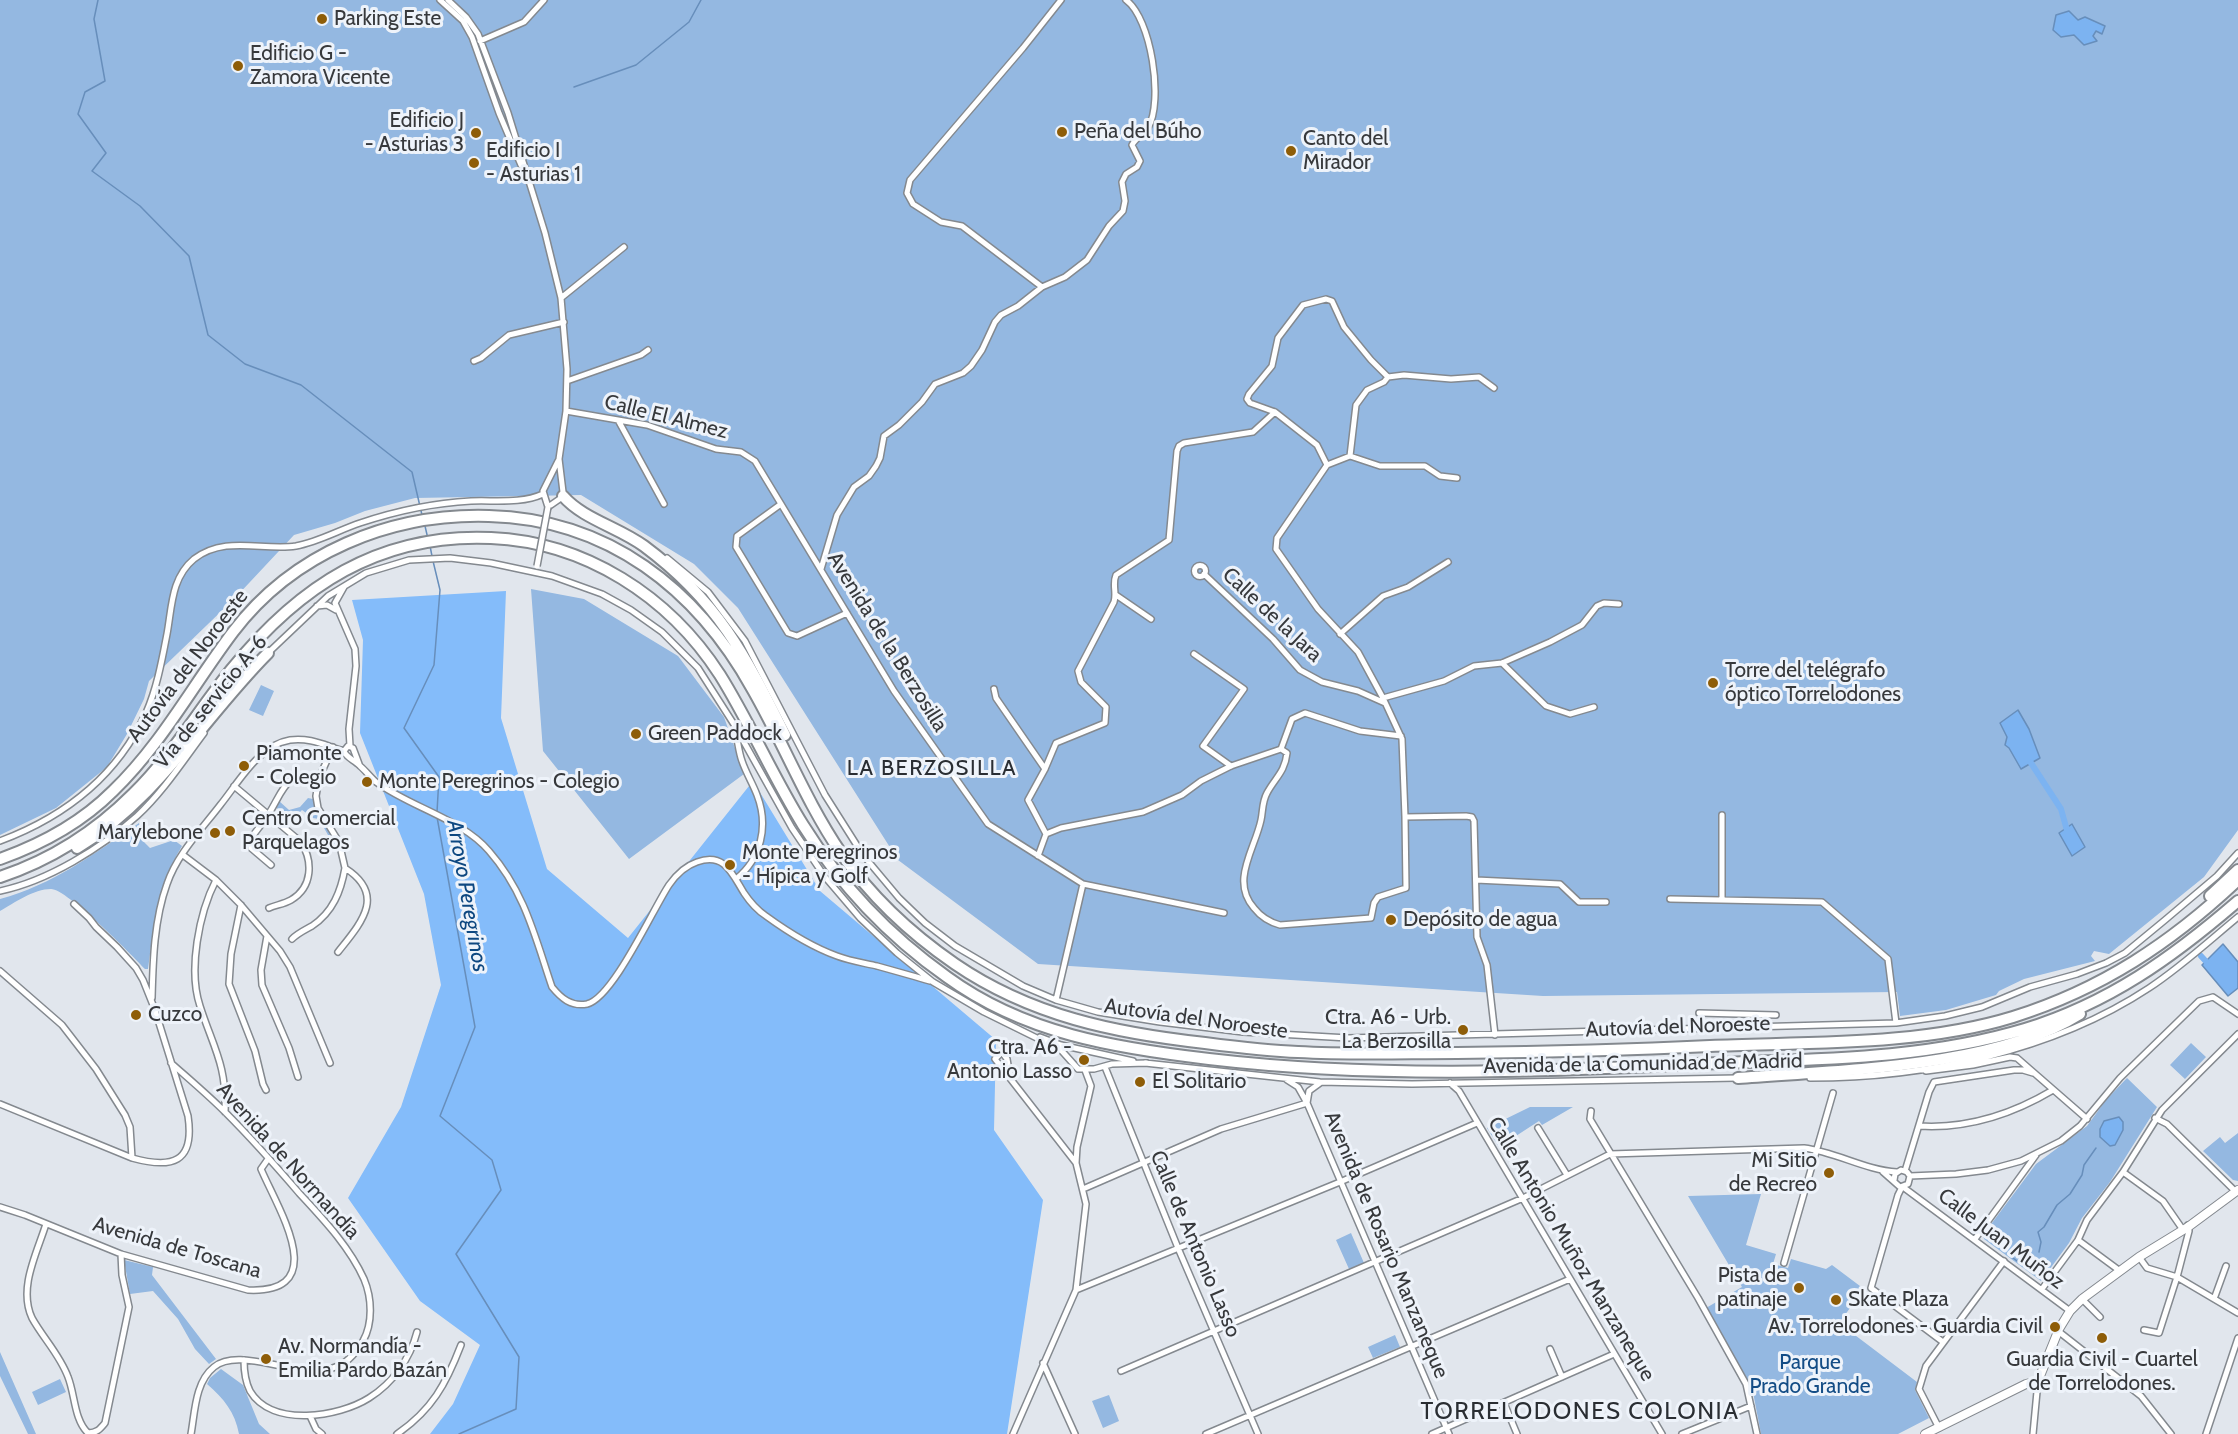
<!DOCTYPE html>
<meta charset="utf-8">
<style>
body{margin:0}
canvas{display:block;background:#e1e6ed}
</style>
<canvas width="2238" height="1434"></canvas>
<script>
const ctx = document.querySelector('canvas').getContext('2d');
ctx.lineJoin = 'round';
function paint(path, color) {
  ctx.fillStyle = color;
  ctx.fill(path, 'evenodd');
}
function trace(path, color, width, dash) {
  ctx.strokeStyle = color;
  ctx.lineWidth = width;
  ctx.lineCap = dash ? 'butt' : 'round';
  ctx.setLineDash(dash || []);
  ctx.stroke(path);
}
function label(font, color, halo, rows, align = 'center') {
  ctx.font = font + ' Cabin,sans-serif';
  ctx.lineWidth = 6;
  ctx.setLineDash([]);
  ctx.textBaseline = 'middle';
  ctx.strokeStyle = halo;
  ctx.fillStyle = color;
  for (const [text, x, y, turn = 0] of rows) {
    ctx.save();
    ctx.translate(x, y);
    ctx.rotate((+turn || 0) * Math.PI / 180);
    ctx.textAlign = isNaN(turn) ? turn : align;
    if (halo) ctx.strokeText(text, 0, 0);
    ctx.fillText(text, 0, 0);
    ctx.restore();
  }
}
const green = new Path2D(`
 M0 0H2238V830L2204 877 2109 954 2094 951 2091 956 2095 961 2024 979 1999 991 1996 995 1946 1010 1900 1016 1897 992 1543 996 1038 964 898 860 738 608 694 564 581 495 415 498 365 511 335 523 294 535 235 598 149 681 144 699 127 734 107 767 56 808 0 835Z
 M531 589 584 599 678 656 724 717 744 774 629 859 543 751Z
 M261 685 274 691 263 716 249 710Z
 M308 798 313 799 317 811 337 844 317 846 327 841 328 835 319 819 313 818 302 810 300 812 291 811 282 822C277 817 275 809 279 801L289 810 300 807Z
 M139 823 140 838 150 848 174 840 182 846C156 889 155 921 148 969H145C131 954 67 889 51 889 34 889 14 903 0 911V899C52 885 94 854 139 823Z
 M2191 1043 2206 1057 2185 1079 2170 1065Z
 M2127 1078 2157 1107 2110 1182 2082 1218 2069 1243 2041 1281 1984 1239 1983 1235 2036 1164 2087 1126 2106 1100Z
 M1530 1107H1573L1542 1125 1539 1121 1499 1147 1487 1128Z
 M2238 1133V1181L2233 1180 2203 1151 2220 1137 2225 1143Z
 M1761 1194 1746 1245 1776 1254 1773 1264 1788 1268 1791 1259 1826 1269 1832 1265 1864 1289 1839 1323 1917 1382 1915 1390 1929 1418 1898 1434H1761L1752 1387 1706 1308 1742 1287 1688 1196Z
 M1351 1233 1364 1263 1349 1269 1336 1240Z
 M124 1260 153 1267 152 1275 216 1359 209 1364 195 1349 178 1319 153 1291 130 1294Z
 M1395 1335 1400 1347 1373 1358 1368 1347Z
 M0 1352 36 1434H28L0 1376Z
 M221 1369 243 1385 259 1424 270 1434H239C235 1412 224 1399 207 1384L210 1378Z
 M60 1379 66 1392 38 1405 32 1392Z
 M1109 1395 1119 1421 1103 1428 1092 1401Z`);
const forest = new Path2D(`
 M506 591 501 718 547 869 628 938 753 781 820 891 996 1040 994 1130 1043 1200 1007 1434H430L453 1404 480 1345 420 1301 348 1198 401 1107 441 985 424 894 360 733 363 640 352 600Z`);
const water = new Path2D(`
 M2069 11 2078 20 2085 17 2105 26 2102 34 2096 31 2093 36 2097 41 2084 45 2074 35 2061 37 2053 30 2056 15Z
 M2018 710 2029 729 2040 758 2021 769 2009 748 2005 745 2007 737 2000 723Z
 M2072 824 2085 847 2072 856 2059 833Z
 M2223 944 2238 962V988L2228 996 2202 965Z
 M2119 1117 2123 1122V1130L2115 1145 2110 1146 2100 1137V1129L2104 1121Z`);
const stream = new Path2D(`
 M98 0 94 19 105 81 85 92 78 114 106 153 92 171 140 206 189 256 208 335 245 364 301 385 412 472 422 515
 M574 87 636 65 689 22 701 0
 M425 526 428 539
 M430 546 432 556
 M433 561 440 590 434 665 404 728 439 777 437 812
 M437 817 475 1027 440 1116 492 1160 501 1190 456 1254 519 1357 516 1409 459 1434
 M2039 1252 2041 1242 2038 1232 2044 1227 2057 1205 2070 1194 2082 1175 2084 1165 2096 1148
 M2013 1258 2037 1276 2043 1274`);
const canal = new Path2D(`
 M2031 763 2061 809 2068 834
 M2201 956 2211 967`);
const street = new Path2D(`
 M440 0 463 21 472 37 499 113 521 165
 M448 0 466 17 478 34 508 113 545 233 561 298 567 369 566 411 559 459 563 492 561 498 548 507
 M480 41 524 22 544 0
 M1042 287 962 226 941 222 913 204 907 193 910 180 1023 48 1061 0
 M561 298 624 247
 M474 361 481 358 509 335 564 322
 M567 381 641 355 648 350
 M1494 388 1479 377 1451 379 1404 375 1388 377 1371 360 1344 327 1332 301 1326 299 1303 305 1278 338 1272 366 1249 394 1247 399 1250 403 1275 412 1317 445 1327 465 1277 538 1276 549 1318 609 1358 652 1383 698 1402 739 1405 817 1466 816 1472 817 1474 821 1477 937 1487 965 1495 1035
 M566 411 647 425 716 449 741 452 755 461 894 691 988 824 1083 884 1056 1000
 M618 420 664 504
 M1350 456 1356 405 1367 390 1384 382 1388 377
 M1327 465 1350 456 1380 466H1425L1440 476 1457 478
 M781 504 737 536 736 547 788 633 797 636 847 613
 M548 507 543 491 558 461
 M667 558 708 592 745 641 825 795 863 855 899 898 925 923 955 946 1023 986 1056 1000 1098 1012 1160 1022 1243 1032 1348 1038 1896 1023 1945 1016 1982 1007 2030 987 2077 974 2106 963 2125 953 2165 920 2217 876 2238 853
 M1194.5 571a5.5 5.5 0 1 1 11 0a5.5 5.5 0 1 1-11 0Z
 M821 569 837 515 854 487 869 476 876 466 880 458 884 436 899 425 922 402 935 384 963 373 971 366 982 350 995 322 1001 315 1018 306 1042 287 1065 277 1087 260 1109 226 1123 211 1125 201 1122 182 1126 174 1137 167 1140 161 1132 145C1136 137 1144 135 1148 128 1164 101 1151 18 1126 0
 M1204 574 1273 639 1300 670 1322 682 1358 691 1385 703
 M344 587 335 603 355 649 356 666 349 729 350 746
 M1116 595 1151 619
 M317 606 327 605 336 610
 M1340 634 1383 596 1408 587 1448 562
 M268 653 328 596 366 573 409 560 450 558 491 563 552 576 602 594 631 610 662 632 698 668 735 726 792 828 825 877 860 918 897 953 933 982 984 1012 1061 1050 1078 1069H1094L1112 1064 1147 1063
 M1194 654 1244 689 1203 746 1231 766
 M1502 663 1546 706 1570 714 1594 707
 M994 689 996 698 1045 769
 M1383 698 1444 681 1474 666 1502 663 1550 642 1582 625 1597 606 1604 603 1619 604
 M736 734C738 743 739 753 742 761 746 773 753 784 757 795 769 826 761 859 736 879
 M333 747 319 778 316 796 318 808 339 842 345 868C387 895 361 923 338 952
 M1281 749 1292 719 1305 713 1360 731 1401 736
 M344 751C346 758 355 760 360 766 366 771 370 777 376 782 410 807 462 819 489 851 525 892 535 937 552 987 561 998 571 1007 587 1004 613 998 653 909 669 885 676 875 685 866 697 862 725 852 732 874 744 893 750 902 757 910 766 916 788 932 812 947 837 956 850 961 864 963 877 966 895 971 913 976 930 981
 M344 751 348 746 353 748 359 764
 M234 786 301 842C313 861 313 887 291 900 284 904 276 905 269 908
 M1722 815V900
 M1046 834 1028 800 1045 769 1056 743 1105 723 1106 707 1081 682 1078 671 1114 602C1117 593 1112 584 1116 575L1169 540 1177 451 1179 446 1184 443 1253 432 1275 412
 M0 841C64 817 117 776 146 713 157 688 162 660 167 634 172 607 171 578 194 559 225 535 262 551 296 546 318 542 339 530 360 523 396 511 433 503 471 501 495 500 521 504 543 494
 M183 855 216 880 241 905 280 951 290 967 330 1063
 M1038 856 1046 834 1061 828 1143 812 1182 795 1201 781 1231 766 1281 749 1287 753C1285 772 1275 778 1267 793 1262 802 1263 811 1261 820 1255 849 1230 881 1254 908 1261 917 1269 922 1280 925L1371 918 1374 903 1378 897 1406 888 1405 817
 M271 865 251 848V838C257 830 263 823 268 815 282 794 286 767 319 778
 M216 880C199 913 188 970 200 1006 213 1047 227 1065 225 1112
 M1476 880 1560 884 1579 902H1606
 M1083 884 1224 913
 M0 891C48 881 101 848 137 816 163 792 183 761 204 733
 M1670 899 1822 902 1888 959 1896 1023
 M241 905 231 954 229 984 255 1051 263 1084 266 1090
 M267 936 261 970 262 985 289 1048 298 1077
 M292 939C298 933 305 930 312 926 333 912 341 891 345 868
 M0 971 62 1025 96 1069 125 1115 130 1127 132 1158
 M152 998C153 961 154 920 167 884 177 854 202 829 221 804 233 789 244 771 258 758 267 749 278 742 290 740 310 737 326 746 344 751
 M1699 1013 1776 1015
 M1040 1037 1061 1045 1133 1061
 M171 1063C189 1079 208 1095 225 1112 251 1138 275 1165 299 1193 323 1219 349 1246 364 1279 372 1298 373 1323 363 1341 357 1351 350 1361 338 1366 301 1382 241 1345 214 1367 195 1382 195 1412 191 1434
 M1145 1063 1320 1082 1412 1084 1737 1078
 M1105 1067 1178 1248 1258 1434
 M1926 1071 1973 1065 2010 1057 2017 1058 2087 1119
 M1010 1077 1007 1059 1002 1052 995 1059 1076 1163
 M1810 1078C1924 1078 2052 1052 2149 988 2181 967 2209 941 2238 917
 M1287 1080 1298 1087 1307 1103 1449 1434
 M1450 1083 1459 1091 1662 1434
 M1307 1103 1309 1091 1320 1083
 M0 1104 132 1158C172 1169 195 1163 188 1116L155 1010 143 980 136 968 117 947 96 927 89 918 74 904
 M1591 1111 1590 1119 1698 1298 1746 1384 1757 1434
 M2155 1118 2167 1124 2236 1192
 M1919 1126C1967 1129 2011 1115 2053 1090
 M1538 1128 1567 1175
 M1905 1171 1929 1092 1934 1082 2014 1070H2023L2033 1073
 M1883 1172 1900 1187 1908 1184 1910 1176 1907 1172 1901 1170 1895 1174 1894 1180
 M2123 1172 2163 1201 2181 1227
 M1910 1176 1956 1174 1988 1170 2021 1161 2061 1141 2080 1126 2120 1078 2199 1001 2213 997 2238 1014
 M1902 1187 1898 1195 1871 1288 1943 1342
 M1903 1187 2070 1311
 M1083 1189 1221 1129 1307 1103
 M0 1207 25 1215 121 1254 248 1290C333 1294 278 1209 261 1169L268 1159
 M46 1224C37 1253 18 1288 32 1318 43 1338 60 1355 68 1377 75 1394 74 1420 88 1433 97 1433 100 1429 105 1423L129 1307 122 1275 121 1254
 M1975 1239 2036 1155
 M2078 1240 2120 1271
 M2139 1257 2147 1268 2177 1277 2238 1313
 M1784 1263 1833 1093
 M2042 1289 2078 1240 2087 1220 2123 1172 2162 1110 2238 1034
 M1076 1290 1340 1182 1477 1123
 M2082 1299 2100 1317
 M2214 1299 2226 1266
 M2144 1330 2159 1333 2177 1277 2189 1231 2188 1225
 M2058 1331 2141 1396 2171 1434
 M1550 1349 1562 1377
 M244 1360C244 1371 245 1381 250 1391 272 1428 339 1417 369 1398 393 1383 410 1359 417 1332
 M1043 1363 1075 1434
 M1121 1371 1523 1198 1610 1154 1804 1148C1836 1152 1865 1170 1897 1172
 M1504 1403 1517 1434
 M310 1416 316 1429 322 1434
 M1939 1428 1919 1389 1926 1366 2004 1261
 M397 1434C432 1410 446 1384 461 1345
 M1013 1434 1076 1290 1086 1204 1076 1163 1077 1147 1091 1086 1085 1070
 M1206 1434 1570 1279
 M1432 1434 1614 1354
 M1682 1434 1751 1406
 M2033 1434 2038 1381
 M2206 1434 2238 1338`);
const secondary = new Path2D(`
 M1925 1434 2026 1384 2038 1381 2059 1329 2070 1311 2082 1299 2139 1257 2188 1227 2238 1190`);
const highway = new Path2D(`
 M563 496C583 519 618 527 644 546 718 601 745 655 785 735
 M77 848C157 800 204 717 268 653
 M0 859C42 844 81 823 113 791 161 745 193 685 233 632 293 553 390 513 489 516 608 519 697 589 753 690 784 744 806 802 841 853 872 898 910 933 955 964 1031 1016 1115 1033 1205 1043 1236 1047 1267 1051 1298 1052 1351 1055 1404 1053 1457 1053 1541 1052 1626 1050 1710 1046 1808 1042 1919 1046 2013 1017 2102 989 2171 943 2238 880
 M0 877C51 860 95 832 133 794 171 757 198 711 231 670 299 586 379 533 491 538 585 542 669 596 720 675 750 723 773 777 803 825 841 886 889 936 947 977 1025 1034 1116 1048 1209 1059 1370 1078 1536 1072 1697 1064 1806 1059 1919 1061 2025 1029 2109 1003 2172 958 2238 901
 M2210 896 2238 870
 M1738 1078C1838 1070 1994 1068 2080 1014`);
const streetBridge = new Path2D(`
 M537 566 548 507`);
const markers = [
 [322,19,6,"#8e5d08"],
 [238,66,6,"#8e5d08"],
 [1062,132,6,"#8e5d08"],
 [476,133,6,"#8e5d08"],
 [1291,151,6,"#8e5d08"],
 [474,163,6,"#8e5d08"],
 [1713,683,6,"#8e5d08"],
 [636,734,6,"#8e5d08"],
 [244,766,6,"#8e5d08"],
 [367,782,6,"#8e5d08"],
 [230,831,6,"#8e5d08"],
 [215,833,6,"#8e5d08"],
 [730,865,6,"#8e5d08"],
 [1391,920,6,"#8e5d08"],
 [136,1015,6,"#8e5d08"],
 [1463,1030,6,"#8e5d08"],
 [1084,1060,6,"#8e5d08"],
 [1140,1082,6,"#8e5d08"],
 [1829,1173,6,"#8e5d08"],
 [1799,1288,6,"#8e5d08"],
 [1836,1300,6,"#8e5d08"],
 [2055,1327,6,"#8e5d08"],
 [2102,1338,6,"#8e5d08"],
 [266,1359,6,"#8e5d08"]
];
const poiNames = [
 ["Parking Este",334,19],
 ["Edificio G -",250,54],
 ["Zamora Vicente",250,78],
 ["Edificio J",464,121,"right"],
 ["- Asturias 3",464,145,"right"],
 ["Peña del Búho",1074,132],
 ["Canto del",1303,139],
 ["Mirador",1303,163],
 ["Edificio I",486,151],
 ["- Asturias 1",486,175],
 ["Torre del telégrafo",1725,671],
 ["óptico Torrelodones",1725,695],
 ["Green Paddock",648,734],
 ["Piamonte",256,754],
 ["- Colegio",256,778],
 ["Monte Peregrinos - Colegio",379,782],
 ["Centro Comercial",242,819],
 ["Parquelagos",242,843],
 ["Marylebone",203,833,"right"],
 ["Monte Peregrinos",742,853],
 ["- Hípica y Golf",742,877],
 ["Depósito de agua",1403,920],
 ["Cuzco",148,1015],
 ["Ctra. A6 - Urb.",1451,1018,"right"],
 ["La Berzosilla",1451,1042,"right"],
 ["Ctra. A6 -",1072,1048,"right"],
 ["Antonio Lasso",1072,1072,"right"],
 ["El Solitario",1152,1082],
 ["Mi Sitio",1817,1161,"right"],
 ["de Recreo",1817,1185,"right"],
 ["Pista de",1787,1276,"right"],
 ["patinaje",1787,1300,"right"],
 ["Skate Plaza",1848,1300],
 ["Av. Torrelodones - Guardia Civil",2043,1327,"right"],
 ["Av. Normandía -",278,1347],
 ["Emilia Pardo Bazán",278,1371],
 ["Guardia Civil - Cuartel",2102,1360,"center"],
 ["de Torrelodones.",2102,1384,"center"]
];
const streetNames = [
 ["Calle El Almez",666,417,14],
 ["Calle de la Jara",1272,615,43],
 ["Avenida de la Berzosilla",887,642,58],
 ["Autovía del Noroeste",188,666,-53],
 ["Vía de servicio A-6",211,702,-51],
 ["Autovía del Noroeste",1196,1019,8],
 ["Autovía del Noroeste",1678,1027,-2],
 ["Avenida de la Comunidad de Madrid",1643,1064,-1],
 ["Avenida de Normandía",288,1161,48],
 ["Calle Juan Muñoz",2001,1239,37],
 ["Calle de Antonio Lasso",1195,1244,67],
 ["Avenida de Rosario Manzaneque",1386,1245,67],
 ["Avenida de Toscana",177,1248,16],
 ["Calle Antonio Muñoz Manzaneque",1571,1249,59]
];
const parkNames = [
 ["Parque",1810,1363],
 ["Prado Grande",1810,1387]
];
const neighbourhoodNames = [
 ["LA BERZOSILLA",932,769]
];
const waterNames = [
 ["Arroyo Peregrinos",467,896,80]
];
const quarterNames = [
 ["TORRELODONES COLONIA",1580,1412]
];
paint(green, '#94b8e1');
paint(forest, '#84bcfa');
paint(water, '#7cb3f1');
trace(water, '#678ebb', 1.5);
trace(stream, '#678ebb', 1.5);
trace(canal, '#7cb3f1', 6);
trace(street, '#84898f', 8);
trace(secondary, '#84898f', 10);
trace(highway, '#84898f', 14);
trace(street, '#fff', 5);
trace(secondary, '#fff', 8);
trace(highway, '#fff', 10);
trace(streetBridge, '#84898f', 8, []);
trace(streetBridge, '#fff', 5);
for (const [x, y, r, color] of markers) {
  const dot = new Path2D();
  dot.arc(x, y, r, 0, 2 * Math.PI);
  ctx.fillStyle = color;
  ctx.fill(dot);
  trace(dot, '#eef3fa', 2);
}
label('21px', '#37393c', '#eef3fa', poiNames, 'left');
label('21px', '#37393c', '#eef3fa', streetNames);
label('21px', '#144d86', '#eef3fa', parkNames);
ctx.letterSpacing = '1.5px';
label('22px', '#2a2e33', '#eef3fa', neighbourhoodNames);
ctx.letterSpacing = '0px';
label('italic 22px', '#0e4881', '#eef3fa', waterNames);
ctx.letterSpacing = '1.5px';
label('24px', '#2a2e33', '#eef3fa', quarterNames);
ctx.letterSpacing = '0px';
</script>
